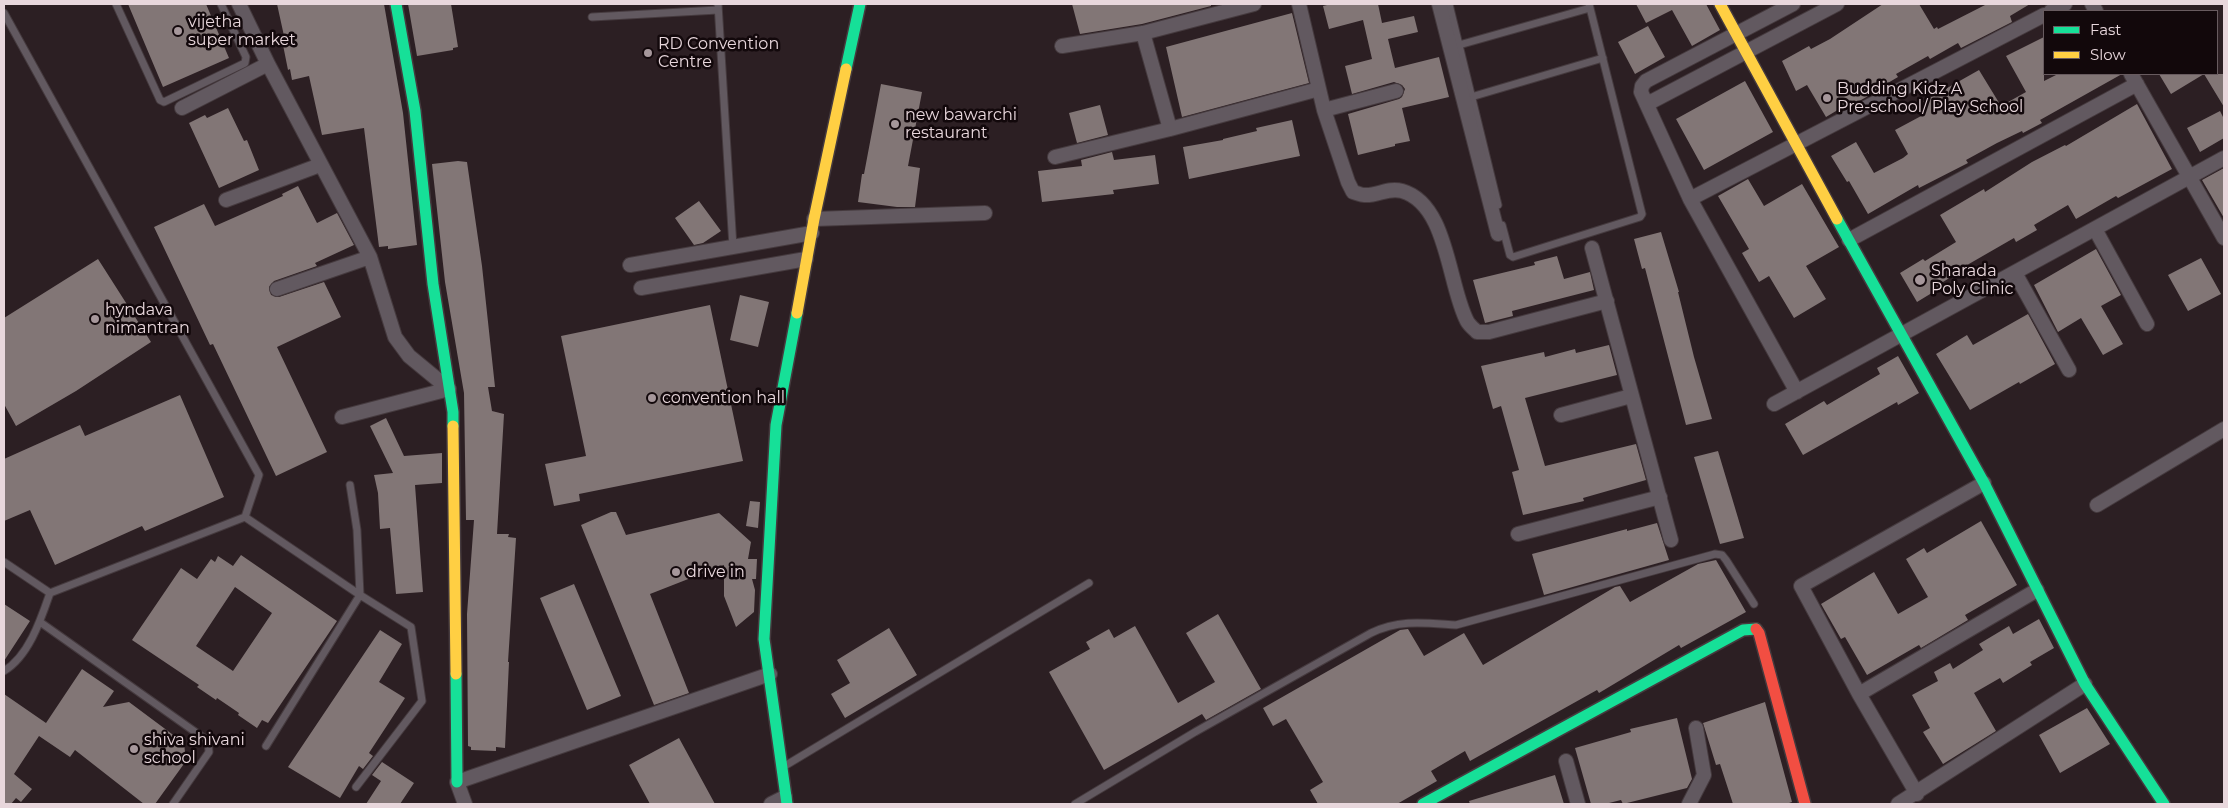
<!DOCTYPE html>
<style>
body{margin:0}
#map{position:relative;width:2228px;height:808px;overflow:hidden;background:#2c1f23;font-family:Montserrat,sans-serif}
canvas{display:block}
.frame{position:absolute;inset:0;border:5px solid #e8d7dc;pointer-events:none}
.legend{position:absolute;left:2043px;top:10px;width:175px;height:65px;box-sizing:border-box;background:#12080b;border:1px solid #685b5f;margin:0;padding:6px 9px;list-style:none;font-size:15px;color:#e8d7dc}
.legend li{display:flex;align-items:center;gap:10px;height:25px}
.legend b{width:25px;border:1px solid #685b5f}
</style>
<div id="map">
<canvas width="2228" height="808"></canvas>
<div class="frame"></div>
<ul class="legend">
<li><b style="height:6px;background:#16e098"></b>Fast</li>
<li><b style="height:6px;background:#ffcf43"></b>Slow</li>
</ul>
</div>
<script>
const ctx = document.querySelector('canvas').getContext('2d');
ctx.lineJoin = 'round';
function paint(path, color) {
  ctx.fillStyle = color;
  ctx.fill(path, 'evenodd');
}
function trace(path, color, width, dash) {
  ctx.strokeStyle = color;
  ctx.lineWidth = width;
  ctx.lineCap = dash ? 'butt' : 'round';
  ctx.setLineDash(dash || []);
  ctx.stroke(path);
}
function label(font, color, halo, rows, align = 'center') {
  ctx.font = font + ' Montserrat,sans-serif';
  ctx.lineWidth = 5;
  ctx.setLineDash([]);
  ctx.textBaseline = 'middle';
  ctx.strokeStyle = halo;
  ctx.fillStyle = color;
  for (const [text, x, y, turn = 0] of rows) {
    ctx.save();
    ctx.translate(x, y);
    ctx.rotate((+turn || 0) * Math.PI / 180);
    ctx.textAlign = isNaN(turn) ? turn : align;
    if (halo) ctx.strokeText(text, 0, 0);
    ctx.fillText(text, 0, 0);
    ctx.restore();
  }
}
const building = new Path2D(`
 M128 4H206L229 58 163 87Z
 M277 4H384L403 113 417 245 388 249V246L379 247 364 128 322 135 309 76 292 80 290 69 288 70 283 45H286Z
 M408 4H451L458 47 453 48V50L417 56Z
 M1072 4H1211V6L1142 24 1080 34Z
 M1331 4H1378L1382 23 1414 16 1418 32 1388 39 1395 68 1439 57 1449 97 1402 108 1410 141 1395 144V146L1358 155 1348 114 1399 99 1402 97 1405 89 1402 85 1394 82 1352 94 1345 66 1372 59 1363 20 1329 29 1323 6Z
 M1636 4H1706L1720 30 1692 46 1672 10 1646 23Z
 M1883 4H1919L1934 29 1937 27 1938 29 1987 4H2030L2010 16 2012 22 1961 48 1958 43 1930 59 1928 56 1896 74 1898 77 1869 94 1870 95 1852 105 1851 102 1826 117 1807 85 1796 91 1782 61 1809 46 1811 49 1830 39Z
 M1292 13 1309 83 1182 117 1166 47Z
 M1648 26 1665 57 1635 74 1618 42Z
 M2044 37V81L2058 74H2122L2040 120 2042 123 2023 133 2022 131 1997 143 1966 160 1968 163 1919 188 1918 185 1868 214 1849 181 1847 182 1831 156 1856 142 1874 173 1903 158 1908 154 1895 130 1923 115 1917 105 1979 70 2001 106 2026 92 2006 56Z
 M2159 74H2224V107L2204 74 2171 94Z
 M1745 81 1773 132 1704 170 1676 119Z
 M881 84 922 92 908 166 920 168 915 207H897L858 202 862 174H864Z
 M2137 104 2172 169 2118 198 2116 196 2076 219 2068 205 2034 225 2037 230 2016 242 2014 238 1955 272 1956 274 1938 285 1940 288 1917 302 1900 273 1923 259 1925 261 1956 242 1940 215 1984 189 1985 192 2032 162 2065 145 2066 146Z
 M1100 105 1108 135 1077 143 1069 113Z
 M228 108 244 141 247 140 259 170 219 188 189 123 205 115 207 118Z
 M2220 111 2224 119V138L2200 152 2187 128Z
 M1292 120 1300 156 1189 179 1183 147 1223 140V139L1257 131 1256 128Z
 M1112 152 1114 160 1155 155 1159 184 1113 190 1114 194 1042 202 1038 171 1082 166 1081 160Z
 M458 161 467 162 482 266 495 387H488L492 411 504 414 497 534H509L508 537 516 538 508 662H509L505 748 496 747V751L471 750V747L468 746 467 614 474 520H466L464 393 445 282 432 164Z
 M2224 168V218L2202 180Z
 M1748 179 1764 206 1802 184 1839 247 1806 266 1826 299 1794 318 1769 276 1759 282 1742 253 1749 249 1718 196Z
 M298 186 317 223 337 213 354 245 315 263 317 266 274 281 269 287 271 295 279 297 324 282 341 317 277 347 327 452 276 476 213 344 210 345 154 227 204 204 215 226 283 196 282 194Z
 M699 201 721 231 703 243 694 245 675 218Z
 M1661 232 1679 292H1678L1694 357 1712 419 1686 425 1645 268 1642 269 1634 239Z
 M2096 249 2121 295 2101 306 2123 344 2103 355 2081 318 2058 332 2034 285Z
 M1557 256 1564 279 1590 272 1594 290 1512 311 1513 316 1485 323 1473 280 1535 265 1534 262Z
 M2201 258 2221 294 2188 311 2168 275Z
 M98 259 151 342 76 391 16 426 4 404V318Z
 M740 295 769 302 758 347 730 340Z
 M710 305 743 461 579 494 580 501 554 506 545 464 586 456 561 336Z
 M2028 314 2055 364 2020 384 2019 382 1970 410 1936 354 1967 335 1973 345Z
 M1609 345 1617 375 1525 398 1545 466 1636 444 1646 480 1583 498 1584 501 1523 515 1512 472 1519 470 1501 406 1493 409 1481 366 1544 352 1545 357 1575 349 1576 353Z
 M1898 356 1919 393 1898 405 1897 402 1803 455 1785 424 1824 401 1827 405 1880 374 1877 368Z
 M180 395 224 497 145 531 142 526 55 565 30 510 4 521V459L80 425 85 436Z
 M386 418 404 456 442 453V483L415 485 423 592 396 594 390 528 380 529 378 493 374 475 393 473 370 426Z
 M1718 451 1744 538 1720 544 1694 457Z
 M750 501 760 502 758 528 746 526Z
 M611 512H616L626 535 719 513 751 542 748 559H757L756 579H752L755 590 754 612 736 627 724 596V565L650 594 689 693 654 705 581 525Z
 M1981 521 2017 585 1965 615 1968 620 1921 648 1919 645 1867 675 1845 637 1841 639 1821 604 1874 572 1898 614 1928 597 1906 559 1924 548 1927 553Z
 M1657 523 1669 560 1544 595 1532 554 1627 529V531Z
 M241 555 337 621 268 723 262 720 257 728 238 715 239 713 217 698 216 700 197 687 199 685 132 640 181 568 197 579 211 559 215 562 218 556 233 566ZM235 587 272 613 233 671 196 646Z
 M1716 560 1746 612 1681 648 1679 645 1599 693 1597 690 1470 761 1465 751 1431 771 1437 781 1397 804H1318L1310 790 1323 782 1286 719 1273 726 1263 708 1400 630 1408 629 1424 656 1464 633 1483 665 1615 587 1620 586 1630 602 1698 564Z
 M574 584 621 696 587 710 540 598Z
 M4 604 30 621 4 661Z
 M1218 614 1261 689 1206 720 1202 714 1104 770 1049 672 1090 649 1086 642 1109 629 1114 638 1135 626 1178 703 1215 682 1186 633Z
 M2039 619 2054 648 2030 662 2032 665 2003 683 2000 678 1974 693 1996 731 1943 764 1923 732 1930 728 1912 695 1938 681 1934 672 1950 663 1953 669 1983 650 1979 644 2009 626 2013 634Z
 M889 628 917 675 845 718 831 694 850 683 837 660Z
 M380 630 402 644 379 682 405 698 369 753 373 756 363 769 359 766 340 798 288 767Z
 M82 669 114 691 103 707 129 702 184 743 186 761 155 804H144L75 750 70 757 39 736 14 774 32 789 21 802 16 798 11 804H4V694L46 723Z
 M1765 702 1792 802 1786 804H1733L1720 764 1716 765 1703 723Z
 M2087 708 2110 744 2060 773 2039 735Z
 M1677 718 1692 779 1687 788 1623 804 1621 800 1605 804H1591L1575 748 1631 732 1630 729Z
 M679 738 715 804H650L629 765Z
 M382 762 414 783 400 804H366L381 781 372 775Z
 M1555 775 1564 804H1470L1469 801Z`);
const lane = new Path2D(`
 M116 4 160 100 164 102 245 63 246 57 221 4
 M718 4 733 247
 M1449 4 1498 205
 M4 13 259 475 245 517 360 595
 M592 17 718 10
 M1459 45 1590 8
 M1471 97 1603 58
 M1502 225 1510 255 1513 257 1640 217 1642 214 1589 4
 M350 485 357 530 360 595
 M4 562 50 593 245 517
 M40 622 208 741 209 752 173 804
 M4 671C29 656 41 619 50 593
 M266 746 360 595 411 627 422 701 356 787
 M783 767 1089 583
 M1075 804 1195 732 1371 633C1400 619 1425 623 1456 625L1715 554 1722 555 1726 560 1754 604`);
const street = new Path2D(`
 M239 4 268 64 370 257 395 337 409 356 449 389
 M1299 4 1324 110 1348 182 1353 192C1357 193 1361 195 1364 195 1378 196 1388 187 1402 191 1448 204 1448 285 1467 321 1469 325 1474 329 1477 332H1489L1607 301
 M1439 4 1498 234
 M1793 4 1646 81 1642 86 1641 92 1690 199 1797 392
 M2092 4 2096 11
 M2051 11 2065 4
 M1143 33 1170 129
 M1062 46 1143 33 1254 4
 M2131 74 2224 238
 M1647 104 1837 4
 M182 108 268 64
 M1324 110 1396 91
 M1055 157 1170 129 1319 89
 M1690 199 2044 15
 M226 200 320 165
 M814 219 985 213
 M2095 229 2147 324
 M1849 240 2137 84
 M1592 248 1671 540
 M630 265 812 233
 M2015 273 2069 370
 M641 288 806 259
 M277 289 370 257
 M1774 404 2224 158
 M1561 415 1631 396
 M342 417 449 389
 M2097 505 2224 429
 M1518 534 1660 497
 M1859 694 2037 590
 M1566 761 1578 804
 M1917 794 1859 694 1801 586 1984 483
 M465 804 457 782 770 674
 M771 804 785 797
 M1689 804 1704 775 1696 728
 M1898 804 2085 684`);
const fast = new Path2D(`
 M396 4 415 111 433 284 453 412V426
 M846 69 860 4
 M1837 219 1984 483 2085 684 2164 804
 M456 674 457 782
 M787 804 764 639 776 425 797 313
 M1423 804 1743 630 1756 629`);
const slow = new Path2D(`
 M1720 4 1837 219
 M797 313 814 219 846 69
 M453 426 456 674`);
const jam = new Path2D(`
 M1756 629 1759 633 1805 804`);
const markers = [
 [178,31,5,"#a6979b"],
 [648,53,5,"#a6979b"],
 [1827,98,5,"#a6979b"],
 [895,124,5,"#a6979b"],
 [1920,280,6,"#a6979b"],
 [95,319,5,"#a6979b"],
 [652,398,5,"#a6979b"],
 [676,572,5,"#a6979b"],
 [134,749,5,"#a6979b"]
];
const poiNames = [
 ["vijetha",188,22],
 ["super market",188,40],
 ["RD Convention",658,44],
 ["Centre",658,62],
 ["Budding Kidz A",1837,89],
 ["Pre-school/ Play School",1837,107],
 ["new bawarchi",905,115],
 ["restaurant",905,133],
 ["Sharada",1931,271],
 ["Poly Clinic",1931,289],
 ["hyndava",105,310],
 ["nimantran",105,328],
 ["convention hall",662,398],
 ["drive in",686,572],
 ["shiva shivani",144,740],
 ["school",144,758]
];
paint(building, '#827676');
trace(lane, '#453a3e', 9);
trace(street, '#453a3e', 16);
trace(fast, '#453a3e', 14);
trace(slow, '#453a3e', 14);
trace(jam, '#453a3e', 14);
trace(lane, '#625960', 7);
trace(street, '#625960', 14);
trace(fast, '#16e098', 11);
trace(slow, '#ffcf43', 11);
trace(jam, '#f24e42', 11);
for (const [x, y, r, color] of markers) {
  const dot = new Path2D();
  dot.arc(x, y, r, 0, 2 * Math.PI);
  ctx.fillStyle = color;
  ctx.fill(dot);
  trace(dot, '#12080b', 2);
}
label('16px', '#e8d7dc', '#12080b', poiNames, 'left');
</script>
